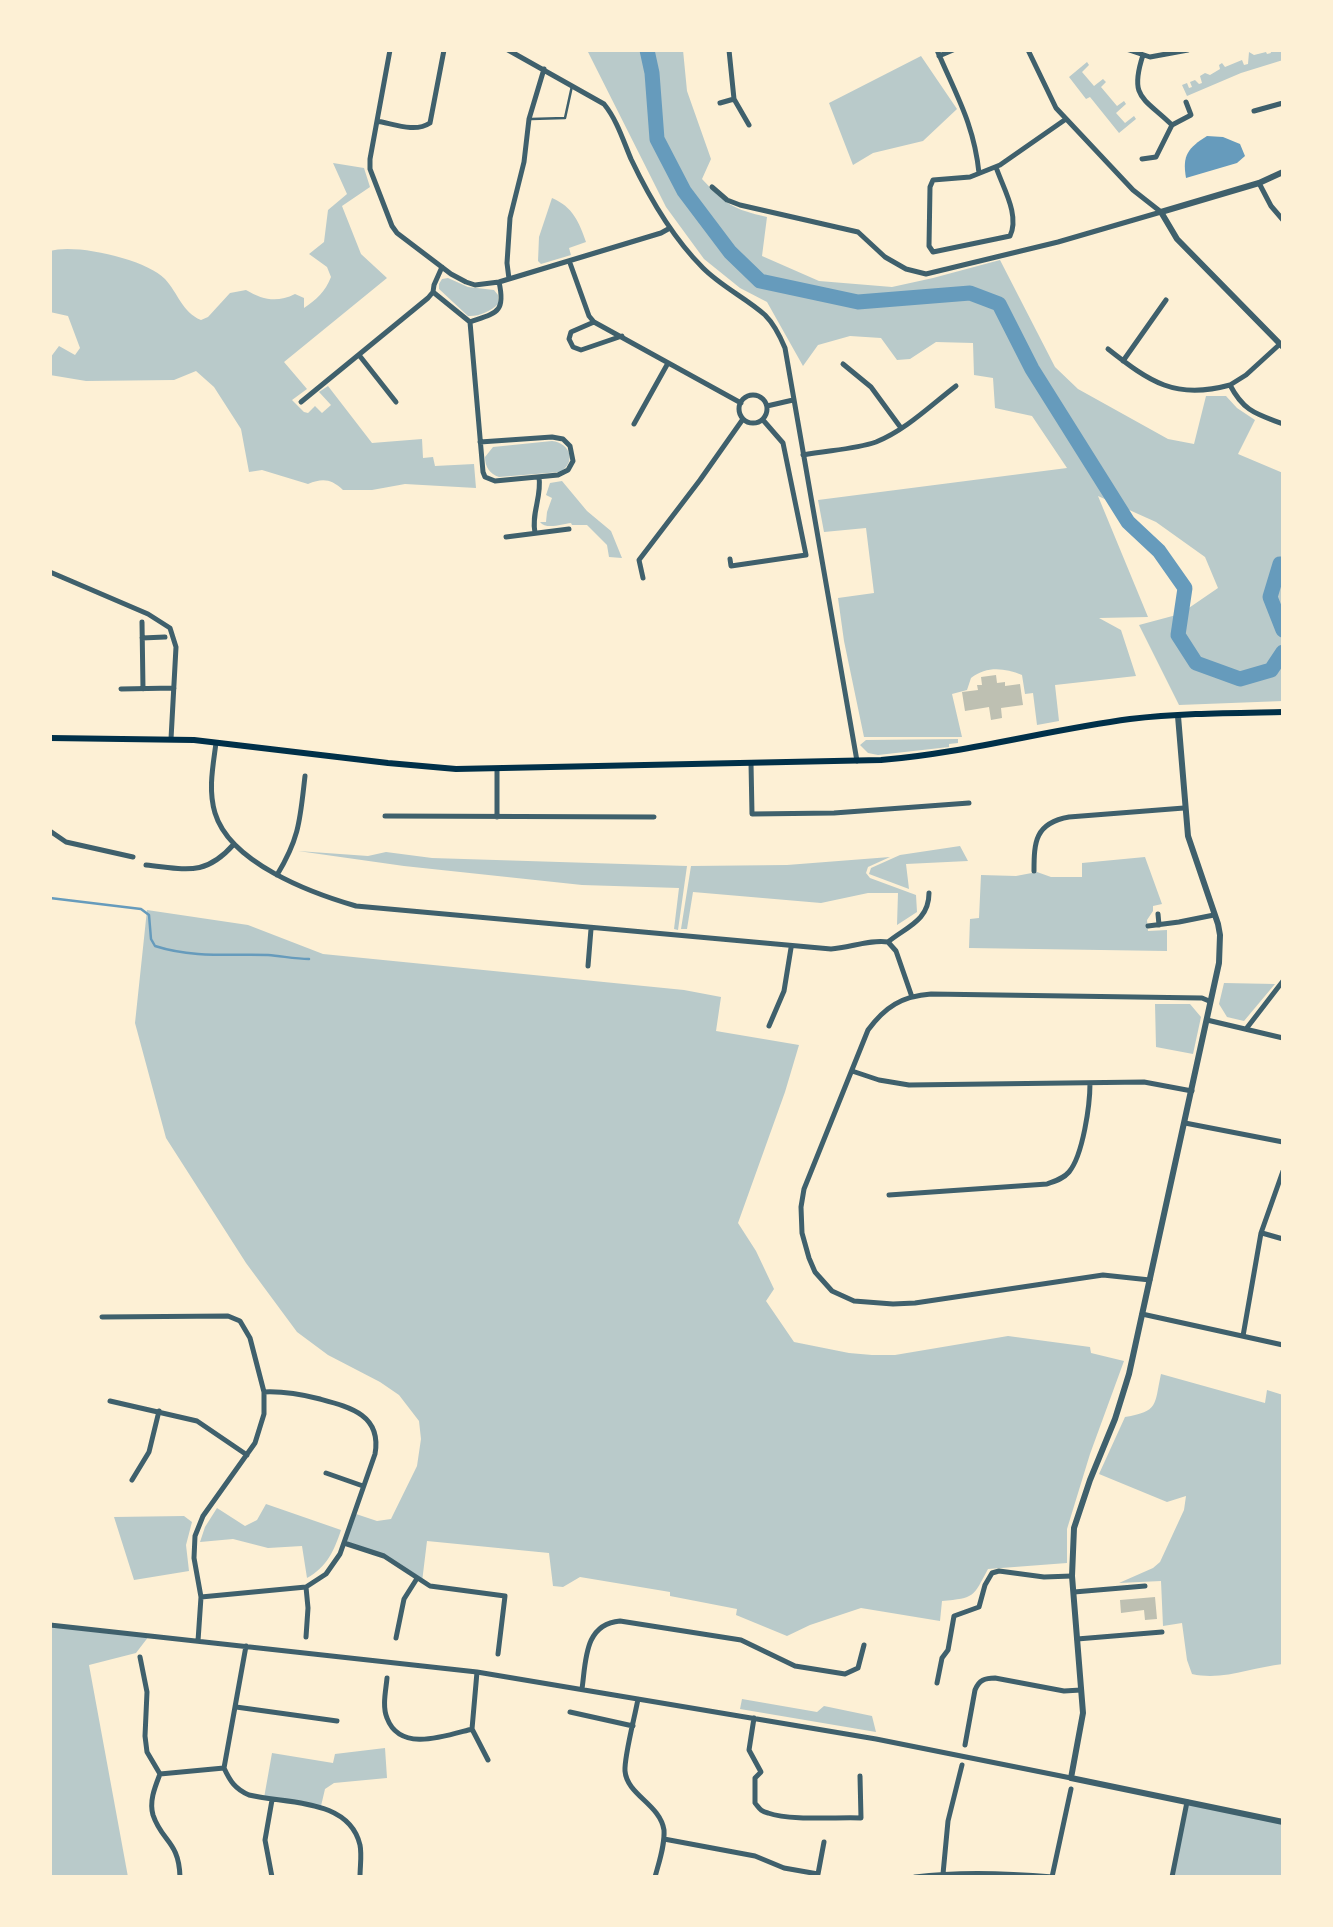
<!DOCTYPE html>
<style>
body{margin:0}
#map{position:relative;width:1333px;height:1927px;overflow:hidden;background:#fdf0d5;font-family:"PT Sans Narrow",sans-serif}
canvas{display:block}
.frame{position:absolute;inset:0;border:52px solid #fdf0d5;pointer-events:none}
</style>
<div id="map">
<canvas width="1333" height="1927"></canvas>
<div class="frame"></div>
</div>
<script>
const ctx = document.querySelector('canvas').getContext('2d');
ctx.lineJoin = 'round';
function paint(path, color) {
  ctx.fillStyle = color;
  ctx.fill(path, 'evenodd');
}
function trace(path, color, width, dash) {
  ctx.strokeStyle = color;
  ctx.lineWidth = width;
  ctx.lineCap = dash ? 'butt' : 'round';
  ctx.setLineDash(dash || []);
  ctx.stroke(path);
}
const green = new Path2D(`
 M587 50H683L687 91 711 159 702 179C726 205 733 209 767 217L762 256 819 281 892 287 933 278 1000 260 1055 367 1078 389 1168 439 1194 444 1206 396H1226L1237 408 1255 420 1238 454 1283 473V701L1179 705 1139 625 1180 614 1218 588 1205 557 1156 522 1098 496 1148 617 1099 618 1121 630 1136 676 1055 685 1059 721 1037 725 1033 693 1025 694 1022 675C1004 668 987 666 971 678L967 690 952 694 962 737H864L844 641 838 598 874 593 866 528 824 532 818 500 1067 468 1032 416 995 408 993 378 974 375 973 343 936 342 910 359 897 360 881 338 850 336 818 345 803 366 767 302 740 288 704 259 666 207Z
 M1270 50H1283V60L1241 73 1187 96 1182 85 1187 83 1189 88 1192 87 1190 82 1195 80 1199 84 1202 83 1200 76 1205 73 1210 75 1220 69 1219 65 1222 63 1225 67 1242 60 1244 65 1248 64 1249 52 1254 55 1266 52 1267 54 1271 53Z
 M921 56 957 109 923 141 873 153 853 165 829 103Z
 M1087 62 1089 65 1082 72 1094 86 1103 79 1106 82 1101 87 1117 106 1124 101 1126 104 1116 113 1125 123 1134 116 1136 119 1119 133 1090 97 1086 99 1069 77Z
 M333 163 364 168 370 187 342 206 361 254 387 278 284 362 307 389 292 400 304 412 308 413 315 406 322 413 331 405 319 392 328 386 372 443 422 439 423 458 433 457 435 466 474 464 476 488 405 484 372 490H343C331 479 323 478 308 484L262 470 249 472 241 429 214 387 196 371 174 380 86 381 50 375V358L59 346 75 355 80 348 68 316 50 312V251C75 243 146 259 165 279 178 293 182 312 201 320L208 317 230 293 246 290C263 300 277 303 295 294L304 298V308C317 299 325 292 331 277L327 267 309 254 324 242 328 210 347 194Z
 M552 198C573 207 579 222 586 242L569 248 571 255 541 264 538 261 539 237Z
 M448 278 468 287 494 290 498 295V304C491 311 478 317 468 316L439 289V284L442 279Z
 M552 441C570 443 577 462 560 472L499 477C490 474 485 467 485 457L493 447Z
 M562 481 587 511 611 531 622 558 609 557 607 545 587 525H572L571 523C562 524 546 530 540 522H546L547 512 552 498 546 495 550 483Z
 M958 739V743L949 744V747L878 755 868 753 860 745 866 740Z
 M960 846 968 861 906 864 909 889 869 874 871 868 900 855Z
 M298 851 368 856 386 852 432 858 687 866 678 930 674 929 679 888 582 885 404 866Z
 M890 857 868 867 866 873 870 878 916 895 917 912 897 925 898 893H868L821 903 693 892 687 929H681L691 866 787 865Z
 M1145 857 1162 904 1153 906V911L1147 920 1148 931 1167 930V951L969 948 970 919 979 918 981 875 1016 876 1037 872 1051 877H1082V863Z
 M147 910 248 925 323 954 684 990 721 997 716 1031 799 1045 785 1092 738 1223 756 1251 774 1289 766 1301 794 1342 849 1353 872 1355H895L1008 1336 1090 1347 1091 1353 1124 1361 1090 1454 1067 1529V1563L988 1569C973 1597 975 1598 942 1601L940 1621 861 1608 810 1625 787 1636 736 1615 737 1609 670 1596V1592L580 1577 563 1587 553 1586 549 1553 427 1541 422 1582 384 1556 344 1543 353 1513 377 1521 391 1519 417 1466 421 1439 419 1421 399 1395 380 1382 328 1355 297 1332 246 1263 166 1138 135 1023Z
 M1224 983 1275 984 1244 1021 1227 1017 1219 1004Z
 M1155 1004H1190L1201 1017 1193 1054 1156 1047Z
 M1161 1374 1265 1403 1267 1390 1283 1395V1664C1253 1667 1223 1681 1192 1674L1187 1660 1182 1623 1163 1626 1161 1581 1119 1583 1153 1568 1160 1562 1184 1510 1186 1496 1167 1502 1099 1474 1125 1417C1159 1411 1154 1406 1161 1374Z
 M266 1504 341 1530C334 1551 327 1567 307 1578L302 1546 268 1548 233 1539 200 1542 205 1527 217 1508 245 1526 257 1520Z
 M184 1516 192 1522 186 1545 189 1571 134 1580 114 1517Z
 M50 1625 149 1636 136 1653 89 1665 128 1877H50Z
 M742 1699 817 1712 824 1706 872 1716 876 1732 740 1709Z
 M385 1748 387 1778 334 1783 325 1789 321 1806 264 1798 272 1753 333 1763 335 1754Z
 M1187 1802 1283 1822V1877H1172Z`);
const water = new Path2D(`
 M1207 136 1223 137 1240 144 1245 156 1237 163 1186 178C1182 155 1188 148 1207 136Z`);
const stream = new Path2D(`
 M50 898 141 909 149 915 151 939 155 946C192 958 231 954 268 955 282 956 295 959 309 959`);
const river = new Path2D(`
 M647 50 652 73 657 139 684 191 730 252 760 281 858 302 970 293 999 304 1032 369 1128 522 1159 551 1185 588 1178 635 1196 663 1240 679 1271 670 1283 652
 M1283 564H1280L1270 597 1283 630`);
const building = new Path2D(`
 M996 675 997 683 1005 682V686L1020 684 1023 705 1001 708 1002 718 991 720 989 707 965 711 962 692 978 690 977 685H982L981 677Z
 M1155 1597 1157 1619 1145 1620 1144 1610 1121 1613 1120 1600Z`);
const service = new Path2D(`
 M531 119 565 118 572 86`);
const minor = new Path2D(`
 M390 50 370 159V169L392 226 397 233 451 274 466 282 475 285 499 282 661 233 670 228
 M508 50 604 104C617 120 623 140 631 159 650 199 672 237 703 268 722 287 746 298 765 315 774 324 780 336 785 348L857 761
 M729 50 734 99 749 125
 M937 50C956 95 974 124 979 173
 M1129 50 1150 57 1188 50
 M1143 55C1129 98 1143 97 1172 125
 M939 56 953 50
 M720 103 734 99
 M1254 111 1283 103
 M377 121C394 124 415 133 430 123L444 50
 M1142 159 1156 157 1172 125 1191 115 1186 102
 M996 167C1003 188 1020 215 1010 236L933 252 929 246 930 187 933 180 970 177 1000 165 1066 119
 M1259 183 1271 206 1283 220
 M712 187 727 200 740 205 858 232 885 257 906 269 926 274 1058 242 1161 212 1133 190 1056 108 1028 50
 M570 263 589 316 594 322 741 403
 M509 279 507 263 510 218 524 162 529 119 544 69
 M433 292 470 322 483 472 485 477 495 481 558 475 568 470 573 461 570 446 563 439 552 437 480 442
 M470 322C496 313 506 313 499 282
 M594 322 571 332 569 339 573 347 581 350 622 336
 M1108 349C1150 382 1175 400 1230 385 1244 412 1257 414 1283 424
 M359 355 396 402
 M1123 361 1166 300
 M843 364 871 387 901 428
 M1230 385 1246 375 1280 344
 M739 409a14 14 0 1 1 28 0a14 14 0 1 1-28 0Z
 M301 402 428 298 433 292 434 285 442 267
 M767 406 793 400
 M634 424 668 363
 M803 455C827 450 853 450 876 442 906 430 931 405 956 386
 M535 533C531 513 542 497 539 477
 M506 537 569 529
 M730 559 731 566 806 555 783 443 763 420
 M50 572 148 614 170 628 176 647 171 739
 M643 578 639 560 700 480 743 419
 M142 622 143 689
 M142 638 165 637
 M121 689 174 688
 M216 743C213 766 208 790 215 813 230 863 311 893 356 906L831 949C849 948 871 939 888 942 906 927 929 921 929 893
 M751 763 752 814 834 813 969 803
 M385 816 654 817
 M497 817V769
 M50 831 66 842 133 857
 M146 865C186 869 205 877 234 844
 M1034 871C1034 842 1035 823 1069 817L1184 808
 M277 875C300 837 300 819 305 776
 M1158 914 1159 925
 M1148 926 1179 922 1214 915
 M888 942 896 951 912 997
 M588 966 591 929
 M1207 1020 1283 1038
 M769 1026 784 991 791 948
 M1246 1029 1283 981
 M852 1071 879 1080 909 1085 1144 1082 1192 1091
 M1185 1123 1283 1142
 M889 1195 1047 1184C1055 1181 1063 1179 1069 1172 1083 1155 1090 1105 1090 1083
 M1262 1233 1283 1239
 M1150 1280 1103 1275 915 1303 893 1304 854 1301 832 1291 815 1272 809 1258 802 1233 801 1207 804 1189 868 1030C885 1007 902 996 931 994L1202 998 1209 1001
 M1142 1314 1283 1345
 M102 1317 228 1316 240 1321 250 1338 264 1392V1414L255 1443 203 1516 195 1536 194 1558 201 1597 198 1641
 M1243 1336 1261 1233 1283 1171
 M110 1401 197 1421 247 1455
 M326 1473 363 1486
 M132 1480 149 1452 159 1411
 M344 1543 384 1556 430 1586 505 1596 498 1654
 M306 1587 308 1608 306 1637
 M1074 1592 1145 1586
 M201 1597 306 1587 326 1574 340 1554 375 1454C382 1415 350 1407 320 1399 300 1394 284 1391 264 1392
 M50 1625 477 1672 876 1739 1071 1778
 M396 1638 404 1599 416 1580
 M1077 1639 1162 1632
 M246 1646 224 1768C230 1781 235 1789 249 1795 286 1804 349 1798 360 1845 362 1855 360 1866 360 1877
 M140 1657 147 1692 145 1736 147 1752 160 1774C155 1787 149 1801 153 1815 162 1842 179 1841 180 1877
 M477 1672 472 1729 488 1760
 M387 1678C386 1690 382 1706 387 1718 400 1753 445 1736 472 1729
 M937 1683 942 1658 948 1650 954 1616 979 1607 985 1585 992 1573 999 1571 1044 1577 1072 1576
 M582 1689C586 1661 584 1624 620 1621L741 1640 795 1666 845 1674 858 1668 864 1645
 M638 1699C635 1716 624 1757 625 1771 627 1795 660 1804 664 1830 665 1845 659 1862 655 1877
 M236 1707 337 1721
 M570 1712 633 1726
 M754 1718 749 1750 761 1772 755 1778V1803C760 1809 760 1811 768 1813 791 1821 836 1817 861 1818L860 1776
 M965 1745 975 1690C979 1680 985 1678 995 1678L1064 1691 1081 1690
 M160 1774 224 1768
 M664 1839 755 1856 784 1868 818 1874 824 1842
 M943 1874 948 1821 962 1765
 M272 1877 265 1840 272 1800
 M915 1877C961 1871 1007 1873 1053 1877
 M1052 1877 1071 1789
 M1172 1877 1187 1802`);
const tertiary = new Path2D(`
 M1283 172 1259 183 1161 212 1177 239 1283 347
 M1178 716 1188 836 1218 924 1220 935 1219 963 1129 1374 1115 1419 1090 1480 1074 1528 1072 1576 1083 1713 1071 1778 1283 1822`);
const secondary = new Path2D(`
 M50 738 194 740 388 763 456 769 881 760C965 753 1047 730 1130 719 1181 713 1232 713 1283 712`);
paint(green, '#b9caca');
paint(water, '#669bbc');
trace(stream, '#669bbc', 2.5);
trace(river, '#669bbc', 15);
paint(building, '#bec0b2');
trace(service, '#3f606c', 2.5);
trace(minor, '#3f606c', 5);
trace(tertiary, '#3f606c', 6);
trace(secondary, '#003049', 6);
</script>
